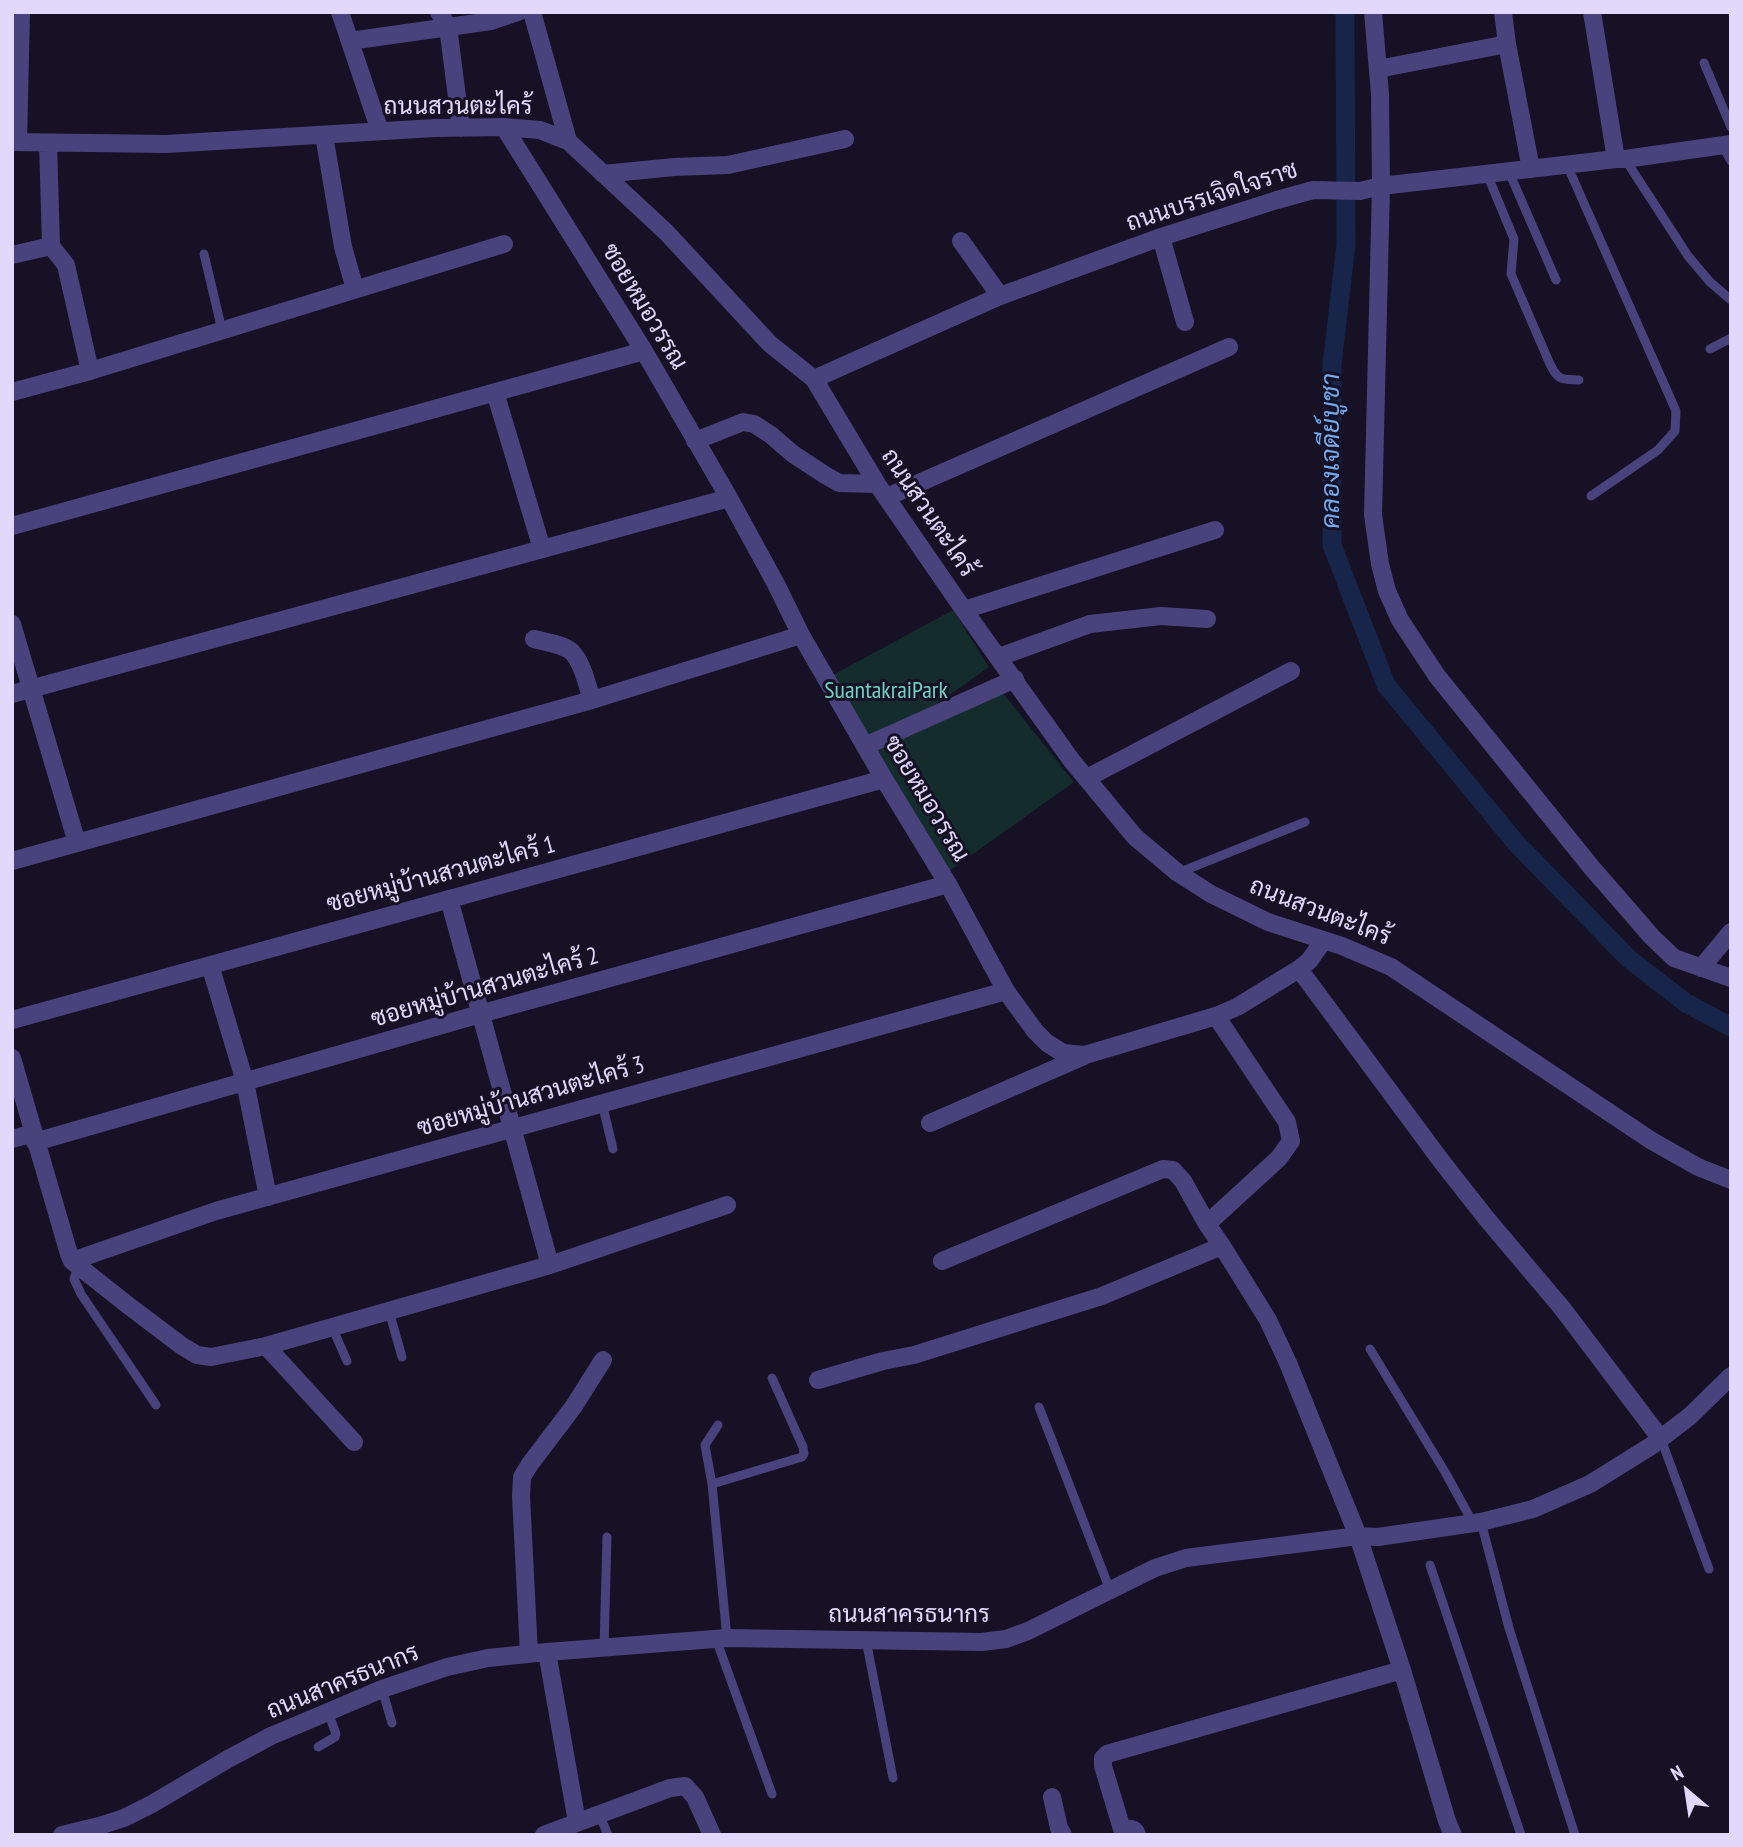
<!DOCTYPE html>
<meta charset="utf-8">
<style>
body{margin:0}
#map{position:relative;width:1743px;height:1847px;overflow:hidden;background:#161124;font-family:"PT Sans Narrow",sans-serif}
canvas{display:block}
.frame{position:absolute;inset:0;border:14px solid #e0d9fb;pointer-events:none}
.north{position:absolute;left:1652px;top:1756px;width:70px;height:70px;-webkit-text-stroke:5px #161124;paint-order:stroke;rotate:331deg;font-size:19px;font-weight:700;line-height:28px;text-align:center;color:#e0d9fb}
.north::after{content:'';display:block;margin:auto;width:24px;height:32px;background:#e0d9fb;clip-path:polygon(50% 0,100% 100%,50% 72%,0 100%)}
</style>
<div id="map">
<canvas width="1743" height="1847"></canvas>
<div class="frame"></div>
<div class="north">N</div>
</div>
<script>
const ctx = document.querySelector('canvas').getContext('2d');
ctx.lineJoin = 'round';
function paint(path, color) {
  ctx.fillStyle = color;
  ctx.fill(path, 'evenodd');
}
function trace(path, color, width, dash) {
  ctx.strokeStyle = color;
  ctx.lineWidth = width;
  ctx.lineCap = dash ? 'butt' : 'round';
  ctx.setLineDash(dash || []);
  ctx.stroke(path);
}
function label(font, color, halo, rows, align = 'center') {
  ctx.font = font + ' "PT Sans Narrow",Sarabun,sans-serif';
  ctx.lineWidth = 6;
  ctx.setLineDash([]);
  ctx.textBaseline = 'middle';
  ctx.strokeStyle = halo;
  ctx.fillStyle = color;
  for (const [text, x, y, turn = 0] of rows) {
    ctx.save();
    ctx.translate(x, y);
    ctx.rotate((+turn || 0) * Math.PI / 180);
    ctx.textAlign = isNaN(turn) ? turn : align;
    if (halo) ctx.strokeText(text, 0, 0);
    ctx.fillText(text, 0, 0);
    ctx.restore();
  }
}
const green = new Path2D(`
 M953 610 989 667 877 746 1002 692 1074 782 945 874 831 676Z`);
const canal = new Path2D(`
 M1345 12 1346 245 1332 364V545L1386 685 1516 843 1628 958 1686 1003 1731 1027`);
const lane = new Path2D(`
 M1704 63 1731 127
 M1722 145 1731 161
 M1625 159 1688 256 1710 282 1731 300
 M1567 165 1676 411 1675 431 1658 450 1591 496
 M1509 172 1556 280
 M1487 174 1514 239 1511 274 1550 364C1558 381 1562 379 1579 380
 M204 254 222 330
 M1710 349 1731 338
 M1178 873 1305 822
 M602 1103 613 1149
 M78 1266 74 1279 81 1294 156 1405
 M389 1311 402 1357
 M332 1327 347 1361
 M1370 1349 1445 1472 1473 1523
 M1039 1407 1110 1590
 M1661 1439 1709 1569
 M712 1484 705 1445 718 1425
 M1481 1522 1509 1628 1575 1835
 M1430 1565 1521 1835
 M727 1638 712 1484 802 1457 804 1454 803 1447 772 1378
 M716 1639 772 1794
 M866 1640 893 1778
 M604 1648 607 1537
 M382 1689 392 1723
 M318 1747 335 1737 336 1734 328 1712
 M599 1814 608 1835`);
const street = new Path2D(`
 M340 12 380 131
 M439 12 448 27 461 128
 M532 12 568 141
 M1373 12 1380 94 1381 186 1373 515 1380 564 1387 591 1400 620 1437 676 1592 868 1652 937 1674 958 1731 978
 M1503 12 1507 44 1531 169
 M1592 12 1616 159
 M350 41 491 21 518 12
 M1378 69 1507 44
 M504 127 644 351 729 498 776 584 801 635 884 779 948 884 1006 991 1035 1031 1047 1043 1063 1053 1085 1055 1216 1016 1237 1007 1299 969 1309 961 1324 940
 M324 135 343 247 355 289
 M12 142 166 144 435 128 504 127 540 130 568 141 666 232 770 344 814 379 877 484 964 610 1072 761 1135 837 1178 873 1211 894 1268 922 1342 946 1391 967 1652 1141 1698 1167 1731 1180
 M18 142 21 12
 M48 143 51 246 66 265 90 371
 M603 174 674 167 728 165 845 139
 M1161 237 1185 322
 M961 241 1000 296
 M12 255 51 246
 M814 379 1000 296 1161 237 1277 200 1313 190 1360 191 1381 186 1616 159H1625L1731 144
 M12 392 90 371 504 244
 M495 392 542 549
 M695 441 743 422 754 424 771 435 793 454 825 475 839 483 877 484
 M887 497 1229 347
 M12 526 644 351
 M964 610 1215 530
 M12 624 77 843
 M534 639C545 642 563 644 572 652 583 664 587 685 592 700
 M999 657 1090 624 1161 616 1207 619
 M12 694 729 498
 M865 746 1015 679
 M1087 778 1291 671
 M12 861 592 700 801 635
 M449 899 550 1265
 M210 965 245 1082 268 1197
 M1701 968 1731 932
 M1299 969 1442 1162 1486 1218 1562 1308 1661 1439
 M12 1020 884 779
 M12 1058 69 1254 72 1261 129 1306 182 1346 197 1355 211 1357 266 1346 550 1265 727 1205
 M930 1123 1084 1056
 M12 1139 34 1133
 M35 1142 480 1014 948 884
 M1207 1224 1279 1158 1291 1141 1287 1122 1216 1016
 M72 1261 216 1211 1006 991
 M942 1261 1163 1169 1173 1170 1183 1181 1207 1224 1222 1246 1268 1320 1288 1363 1358 1536 1402 1670 1447 1821 1453 1835
 M266 1346 354 1442
 M818 1380 883 1361 914 1355 1102 1296 1222 1246
 M547 1652 577 1822
 M529 1654 521 1496 522 1477 530 1464 574 1406 603 1360
 M1052 1797 1059 1828 1063 1835
 M62 1835 99 1826 124 1818 152 1804 228 1759 271 1736 328 1712 382 1689 447 1667 488 1658 547 1652 727 1638 982 1642 1006 1639 1028 1631 1155 1568 1186 1558 1358 1536 1378 1537 1481 1522 1533 1509 1590 1484 1651 1446 1690 1416 1731 1376
 M544 1835 670 1788 685 1786 695 1797 712 1835
 M1137 1835C1135 1828 1129 1828 1122 1829L1103 1766V1758L1107 1754 1402 1670`);
const streetNames = [
 ["ถนนสวนตะไคร้",458,107],
 ["ถนนบรรเจิดใจราช",1212,197,-18],
 ["ซอยหมอวรรณ",644,307,59],
 ["ถนนสวนตะไคร้",928,513,56],
 ["ซอยหมอวรรณ",926,799,59],
 ["ซอยหมู่บ้านสวนตะไคร้ 1",441,875,-15],
 ["ถนนสวนตะไคร้",1320,912,21],
 ["ซอยหมู่บ้านสวนตะไคร้ 2",485,988,-16],
 ["ซอยหมู่บ้านสวนตะไคร้ 3",531,1097,-16],
 ["ถนนสาครธนากร",909,1615],
 ["ถนนสาครธนากร",343,1682,-22]
];
const parkNames = [
 ["SuantakraiPark",886,691]
];
const waterNames = [
 ["คลองเจดีย์บูชา",1332,451,-90]
];
paint(green, '#152c2d');
trace(canal, '#162549', 19);
trace(lane, '#4a427d', 9);
trace(street, '#4a427d', 18);
label('24px', '#e0d9fb', '#161124', streetNames);
label('24px', '#6dd3c3', '#161124', parkNames);
label('italic 26px', '#72aaef', '#161124', waterNames);
</script>
